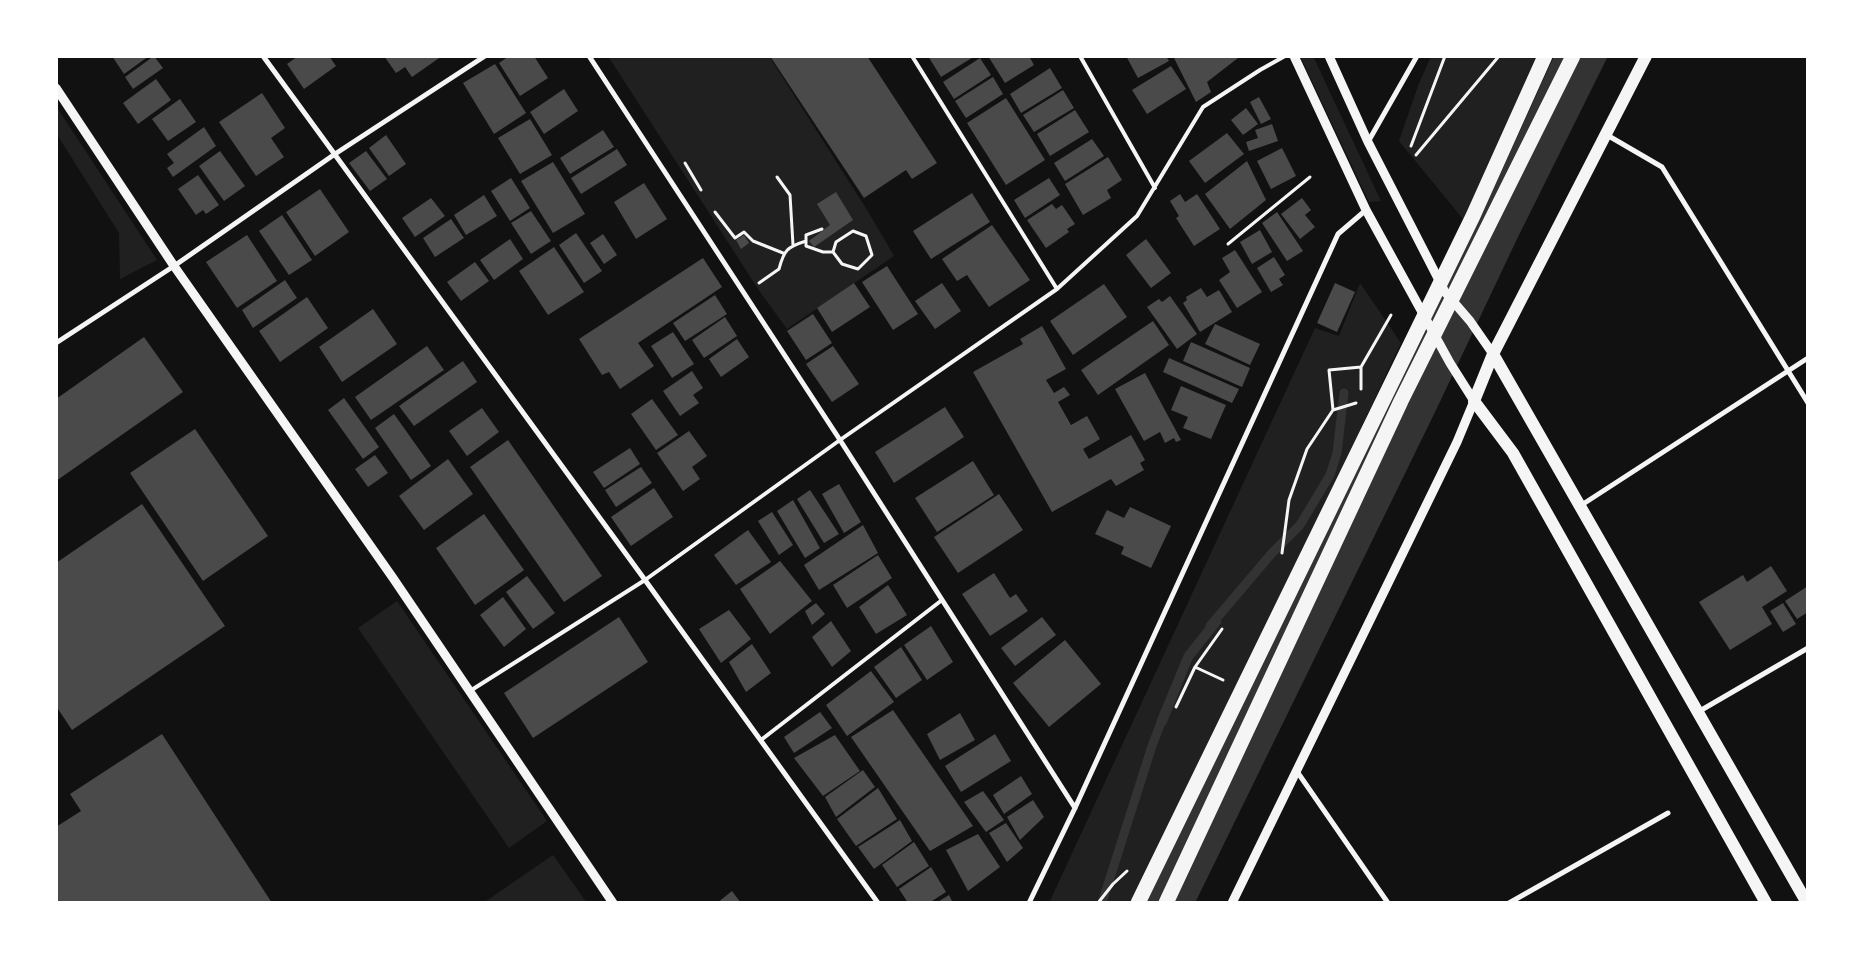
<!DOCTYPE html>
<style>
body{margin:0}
#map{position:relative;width:1864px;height:959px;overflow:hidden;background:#111;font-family:"Fira Sans Condensed",sans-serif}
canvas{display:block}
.frame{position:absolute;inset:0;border:58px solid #fff;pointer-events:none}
</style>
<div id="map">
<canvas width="1864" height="959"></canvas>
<div class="frame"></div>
</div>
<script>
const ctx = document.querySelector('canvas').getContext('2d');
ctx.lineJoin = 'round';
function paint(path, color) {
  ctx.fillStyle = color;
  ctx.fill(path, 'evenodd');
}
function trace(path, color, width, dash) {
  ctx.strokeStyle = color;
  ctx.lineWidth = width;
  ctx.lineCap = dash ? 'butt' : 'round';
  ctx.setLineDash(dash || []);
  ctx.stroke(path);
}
const green = new Path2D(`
 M608 56H769L869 213 894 256 787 329 760 292Z
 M1300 56H1313L1381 201 1369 202Z
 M1431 56H1551L1472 230 1399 141 1418 86Z
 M56 106 157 260 120 279 119 233 56 133Z
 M1360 283 1401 343 1137 903H1049L1315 328 1339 336Z
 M397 601 547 821 509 848 358 628Z
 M553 855 587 903H483Z`);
const water = new Path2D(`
 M1554 56H1608L1516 241 1437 408 1195 903H1140L1482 214Z
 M1214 616 1222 622 1192 660 1166 725 1156 722 1184 654Z`);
const stream = new Path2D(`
 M1210 626 1272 553 1300 525 1330 475 1337 453 1344 393
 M1102 903 1152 746 1165 712`);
const building = new Path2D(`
 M112 56H149L124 74Z
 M154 56 163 68 133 89 125 77Z
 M298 56H329L336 66 304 89 287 64Z
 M384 56H442L412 77 405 67 396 73Z
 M509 56H534L548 78 520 96 499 63Z
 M770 56H867L937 163 912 179 906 170 864 198Z
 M928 56H975L941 77Z
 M988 56H1029L1034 65 1005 83Z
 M1126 56H1166L1169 61 1138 78Z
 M1173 56H1238V58L1207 82 1211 92 1196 102Z
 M980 58 991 75 954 99 943 82Z
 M495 64 526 113 494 134 463 83Z
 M1171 66 1186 89 1147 114 1132 90Z
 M1050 68 1062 88 1021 113 1010 94Z
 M993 77 1003 94 966 118 955 101Z
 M156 79 171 100 138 124 123 103Z
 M564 89 578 111 544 134 530 112Z
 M1063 90 1074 108 1034 132 1023 115Z
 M262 93 285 128 271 138 284 157 256 176 219 122Z
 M1259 97 1271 119 1261 124 1250 102Z
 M1006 98 1045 160 1006 185 967 123Z
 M180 99 196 122 168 141 152 119Z
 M1246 108 1258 124 1243 135 1231 120Z
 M1075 110 1089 132 1050 156 1037 134Z
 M530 119 552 155 520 174 498 138Z
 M1272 124 1278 141 1249 151 1246 142 1258 138 1255 130Z
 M204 127 216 146 173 177 167 168 174 163 167 154Z
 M603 130 614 147 570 174 560 158Z
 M1227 133 1244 154 1205 183 1189 161Z
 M386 135 406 164 389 176 369 148Z
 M1092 139 1104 156 1065 181 1054 163Z
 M1282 148 1296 176 1271 189 1257 161Z
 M617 149 627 165 581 194 571 178Z
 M220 151 245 186 224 201 199 166Z
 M366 151 387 179 370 191 349 163Z
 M1108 157 1122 180 1107 190 1111 198 1083 215 1065 184Z
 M1247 161 1266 200 1230 229 1205 194Z
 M553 162 585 214 553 233 521 181Z
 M198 175 219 205 206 214 203 210 196 215 178 189Z
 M511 178 530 208 510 221 491 191Z
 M1049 178 1060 195 1025 218 1014 200Z
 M644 183 667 219 636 239 614 202Z
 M320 189 349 232 315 256 286 212Z
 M836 192 853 220 814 247 809 241 830 225 817 204Z
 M972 193 990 222 931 259 913 231Z
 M1180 194 1185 202 1197 194 1220 229 1194 246 1176 218 1179 216 1170 201Z
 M484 195 497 216 466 235 454 215Z
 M431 198 445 216 415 237 402 218Z
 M1302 198 1311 210 1305 215 1315 227 1300 239 1281 214Z
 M1052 204 1056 209 1062 205 1075 224 1067 229 1069 232 1046 248 1027 220Z
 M531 211 551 241 531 254 511 223Z
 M1277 212 1303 251 1287 261 1262 223Z
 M282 215 312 260 289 275 259 231Z
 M451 219 464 238 435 257 423 238Z
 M992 225 1030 280 989 307 967 275 957 281 942 259Z
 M1260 230 1272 252 1252 264 1240 242Z
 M576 233 602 271 584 283 559 245Z
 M603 234 617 255 604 264 590 243Z
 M247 235 277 281 237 308 206 262Z
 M744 235 749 243 741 249 736 240Z
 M510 239 523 259 494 280 480 260Z
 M1146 239 1171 273 1151 288 1126 255Z
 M554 247 584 292 548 315 519 271Z
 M1235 250 1262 292 1237 308 1219 280 1230 272 1222 258Z
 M1274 257 1285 275 1279 279 1283 285 1271 292 1257 268Z
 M703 258 722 287 638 343 654 366 620 389 609 372 602 375 579 339Z
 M475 262 489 281 461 301 447 282Z
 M887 266 918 314 893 330 862 282Z
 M285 280 297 298 253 328 242 310Z
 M854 283 870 307 832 332 817 308Z
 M942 283 961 311 935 329 915 301Z
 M1335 283 1355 292 1337 332 1317 323Z
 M1104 284 1127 317 1073 355 1050 321Z
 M1201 288 1207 297 1219 290 1232 312 1200 332 1183 303 1187 300 1186 297Z
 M715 295 727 314 685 341 673 323Z
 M1170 296 1197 334 1177 349 1147 307 1159 299 1162 302Z
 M307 297 328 328 280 362 259 331Z
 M373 309 397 344 342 382 319 347Z
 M813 314 832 343 806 360 787 331Z
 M725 317 737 336 704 358 692 340Z
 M1153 321 1169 345 1098 395 1081 370Z
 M1215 324 1260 344 1250 365 1205 344Z
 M1042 326 1066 369 1046 380 1054 393 1064 387 1070 395 1058 402 1071 425 1087 416 1100 439 1083 449 1089 459 1131 435 1145 460 1140 463 1144 470 1116 486 1111 479 1052 512 973 372 1023 344 1020 339Z
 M673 332 694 364 672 378 651 346Z
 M144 337 183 392 56 481V399Z
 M737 339 749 357 721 377 709 359Z
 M1191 342 1250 368 1242 387 1183 361Z
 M427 346 444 370 371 420 355 397Z
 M833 346 859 384 832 402 806 364Z
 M1169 358 1239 389 1232 403 1163 372Z
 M463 361 477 382 414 426 399 406Z
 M692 371 703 388 693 395 699 403 680 416 663 391Z
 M1145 373 1181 440 1176 442 1174 438 1165 443 1160 432 1144 441 1115 389Z
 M1181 386 1226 405 1211 439 1183 428 1188 417 1171 410Z
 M344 398 379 447 363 459 328 410Z
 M652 399 678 435 656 450 631 414Z
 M945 407 964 437 894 483 875 452Z
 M482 408 499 432 467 456 449 431Z
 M394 414 431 466 411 480 375 428Z
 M195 429 268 536 203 581 130 473Z
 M689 431 707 456 692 467 700 479 683 491 657 453Z
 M508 440 602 576 564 602 470 467Z
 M630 448 640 464 604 488 593 472Z
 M375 455 388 473 368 487 355 469Z
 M448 459 473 494 424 530 399 496Z
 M973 461 994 495 937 532 915 498Z
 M641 467 652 483 616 507 605 490Z
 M839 484 861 522 844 533 822 494Z
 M654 488 673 517 631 546 611 517Z
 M810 490 839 534 824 543 797 499Z
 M999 494 1023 530 958 573 934 537Z
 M793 500 820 548 805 558 777 511Z
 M142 504 225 626 72 730 56 706V563Z
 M1130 507 1171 526 1151 568 1121 554 1124 547 1095 534 1107 510 1124 518Z
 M772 512 793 545 779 555 758 521Z
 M484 514 524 570 475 605 436 548Z
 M863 525 878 553 819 590 804 565Z
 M748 530 771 562 736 585 714 555Z
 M878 555 892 578 847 608 833 585Z
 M780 561 812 601 770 634 740 589Z
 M1771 566 1787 591 1762 607 1772 624 1730 650 1699 602 1743 575 1747 582Z
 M994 573 1010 598 1016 594 1028 611 990 636 962 594Z
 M527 576 555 613 533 629 506 592Z
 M888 585 907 615 876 634 859 607Z
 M1808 586V612L1797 619 1785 601Z
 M503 597 526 629 504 647 480 615Z
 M816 603 825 614 812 625 805 611Z
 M1783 603 1796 624 1783 632 1770 611Z
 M729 610 751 639 721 663 699 629Z
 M619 617 648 662 533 738 504 693Z
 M1042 617 1056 635 1015 666 1001 648Z
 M831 621 851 651 832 667 812 637Z
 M931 626 953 662 927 680 904 645Z
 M1065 640 1101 684 1049 727 1013 683Z
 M752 644 771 673 746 692 729 662Z
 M901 647 922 680 896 698 874 667Z
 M871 671 894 702 847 736 826 705Z
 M893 710 973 826 930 851 851 737Z
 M820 712 832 728 794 753 784 737Z
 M960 713 975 740 940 760 927 734Z
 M162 734 272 903H56V827L81 811 70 794Z
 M995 734 1011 761 961 792 945 766Z
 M835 735 860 771 823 796 794 758Z
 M863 770 875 787 836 817 825 797Z
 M1021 776 1032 794 1004 814 993 795Z
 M878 788 897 819 856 846 837 819Z
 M983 791 1004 820 986 832 964 802Z
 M1033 800 1044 817 1020 840 1007 817Z
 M900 820 912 841 874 869 858 847Z
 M1006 823 1023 848 1007 862 989 833Z
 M978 834 1000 867 968 891 946 850Z
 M914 842 929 866 897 887 882 865Z
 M931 867 946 892 929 903H908L899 889Z
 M732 891 741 903H717Z
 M949 895 953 903H936Z`);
const path = new Path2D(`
 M1411 146 1445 56
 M1416 155 1499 56
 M685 163 701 190
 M777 177 790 195 793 245
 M715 212 735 238 744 232 753 241 783 253
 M806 241V235L822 229
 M1228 244 1310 177
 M759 283 779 269C784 250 787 247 806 241V246L823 252H833L842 264 858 269 872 255 866 236 853 231 836 242 833 252
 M1361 389V367L1391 315
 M1333 410 1329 370 1361 367
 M1282 553 1289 500 1307 449 1333 410 1356 403
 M1222 629 1195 667 1223 680
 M1176 707 1195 667
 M1098 903 1113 884 1127 871`);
const service = new Path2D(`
 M912 56 1057 289
 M1080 56 1155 188
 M470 691 645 580 840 440 1057 289 1137 216 1203 107 1260 70 1285 56
 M761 740 942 600`);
const minor = new Path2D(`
 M263 56 645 580 878 903
 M589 56 840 440 1075 808
 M1607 135 1662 167 1808 403
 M1368 142 1417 56
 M56 343 174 266 335 154 485 56
 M1580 506 1808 358
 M1698 712 1808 648
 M1296 770 1388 903
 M1029 903 1075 808 1338 234 1366 210
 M1509 903 1668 813`);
const tertiary = new Path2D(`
 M1329 56 1368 142 1445 292 1470 321 1493 354
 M56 88 174 266 393 578 613 903
 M1232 903 1457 442 1474 401 1450 363 1366 210 1294 56`);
const primary = new Path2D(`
 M1646 56 1493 354 1474 401 1513 453 1766 903
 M1493 354 1807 903`);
const motorway = new Path2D(`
 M1138 903 1473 216 1545 56
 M1166 903 1401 401 1573 56`);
paint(green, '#202020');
paint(water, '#333');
trace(stream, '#333', 9);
paint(building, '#4a4a4a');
trace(path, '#f5f5f5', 3);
trace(service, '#f5f5f5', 4);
trace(minor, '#f5f5f5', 5);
trace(tertiary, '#f5f5f5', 9);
trace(primary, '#f5f5f5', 12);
trace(motorway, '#f5f5f5', 15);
</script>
